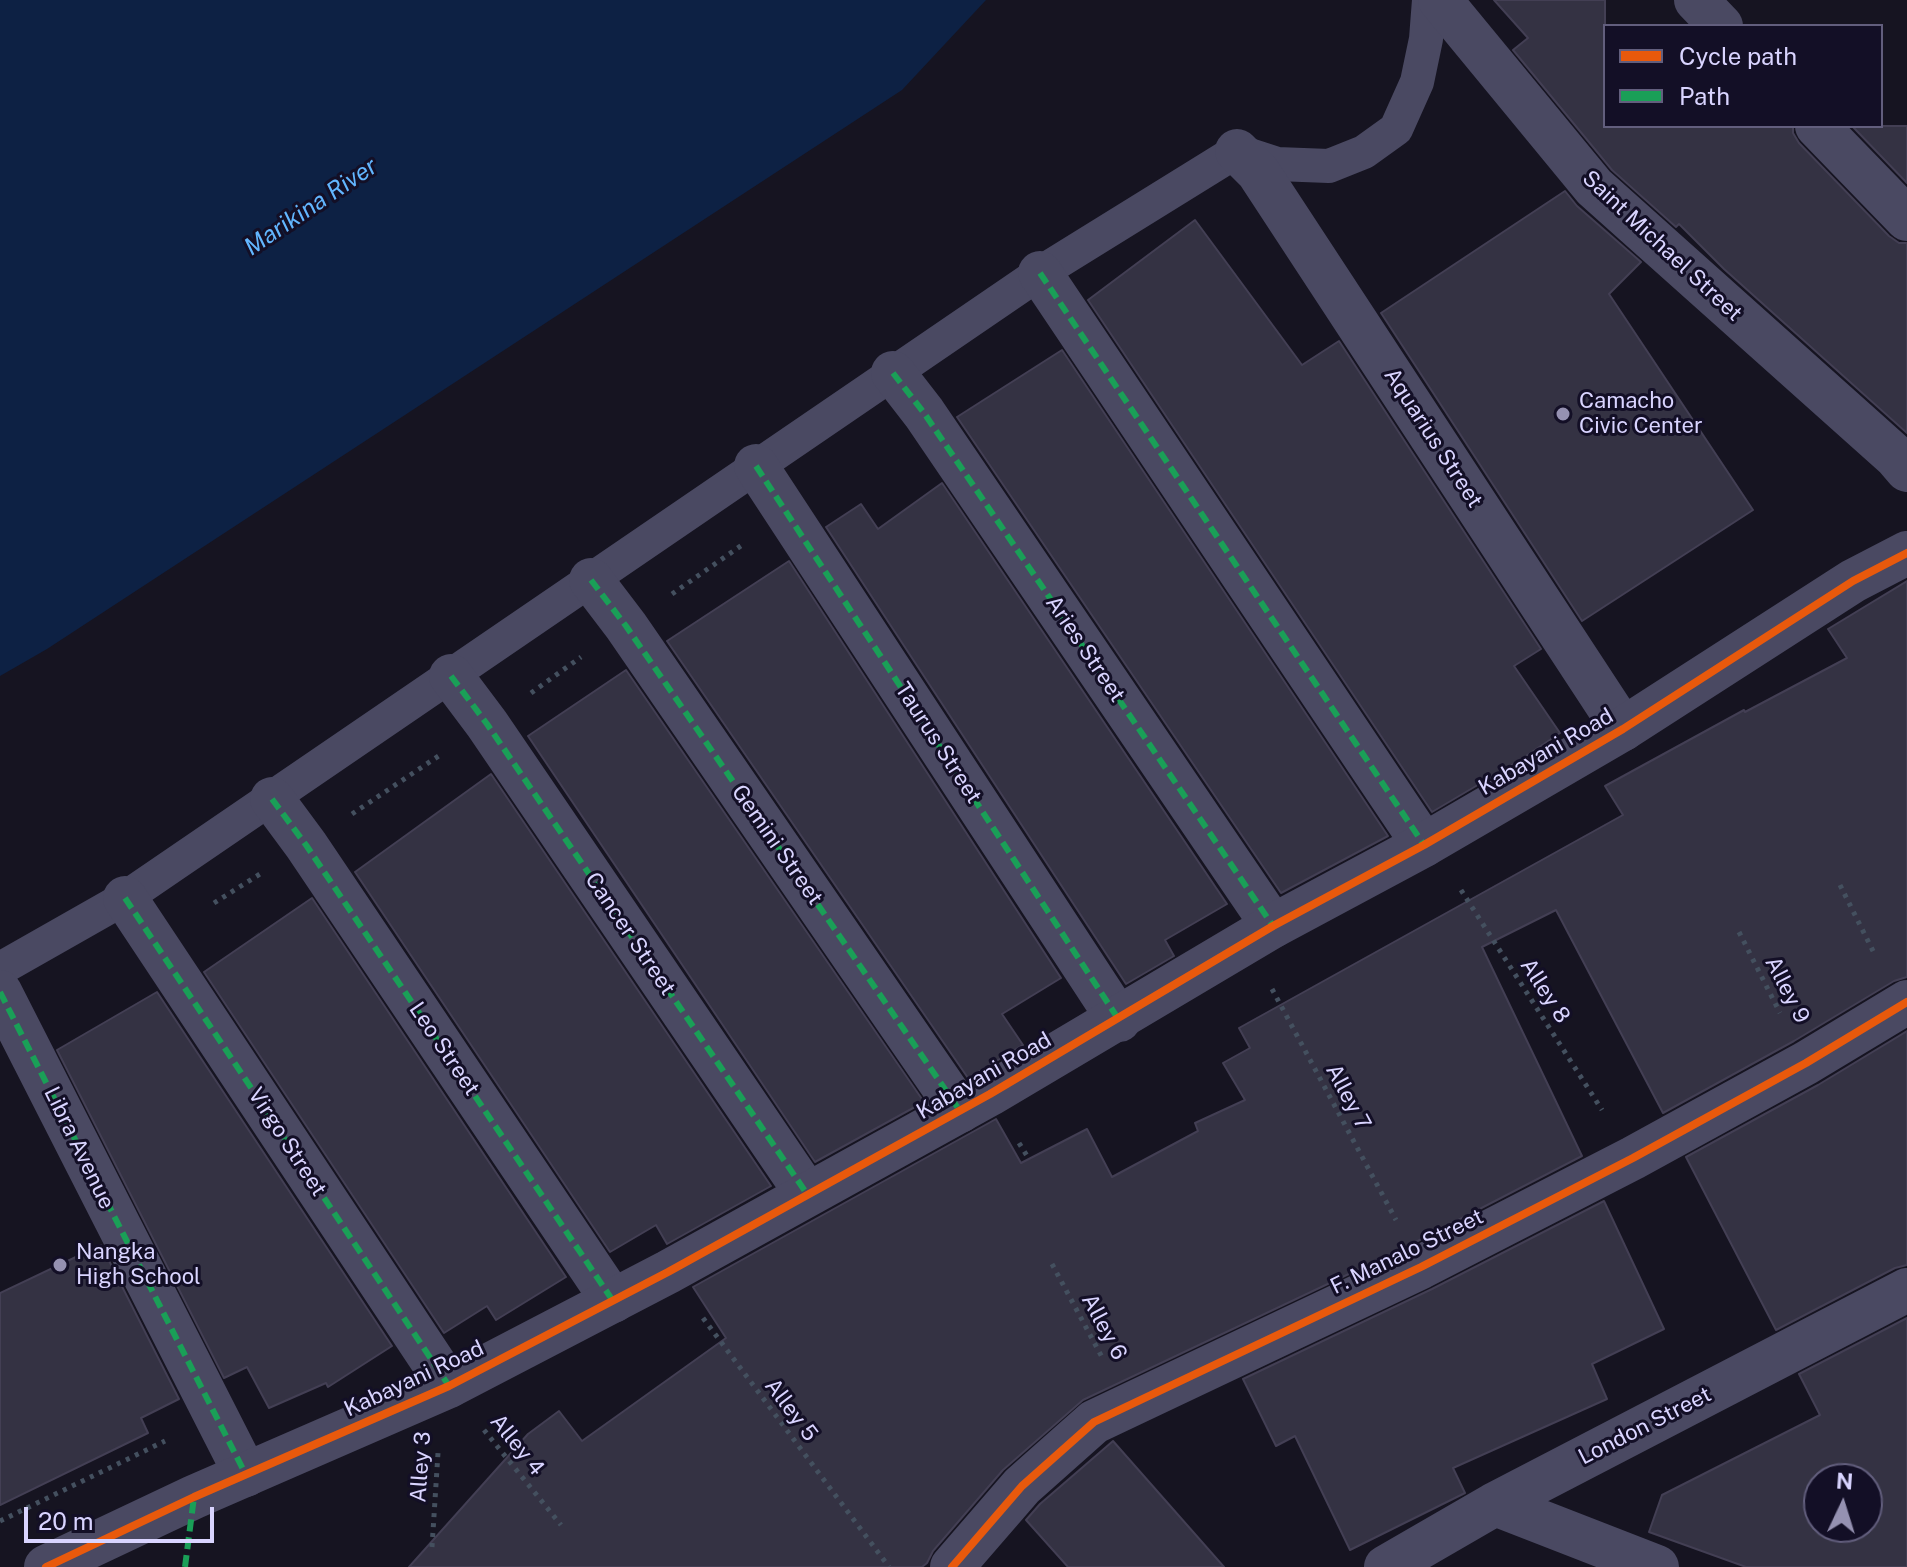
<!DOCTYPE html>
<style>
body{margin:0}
#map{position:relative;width:1907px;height:1567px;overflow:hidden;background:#161421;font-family:"Public Sans",sans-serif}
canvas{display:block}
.legend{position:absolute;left:1603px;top:24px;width:280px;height:104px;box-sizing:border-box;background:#130f26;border:2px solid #625e7d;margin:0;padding:10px 14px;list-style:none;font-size:24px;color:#d9d4ff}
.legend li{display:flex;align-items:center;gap:16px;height:40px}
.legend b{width:40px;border:2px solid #625e7d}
.north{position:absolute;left:1803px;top:1463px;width:80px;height:80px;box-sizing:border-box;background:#130f26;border:2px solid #625e7d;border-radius:50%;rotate:4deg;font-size:22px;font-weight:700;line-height:32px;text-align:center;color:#d9d4ff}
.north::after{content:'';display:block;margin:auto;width:28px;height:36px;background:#9591b1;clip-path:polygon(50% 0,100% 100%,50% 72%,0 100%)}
.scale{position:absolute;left:24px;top:1507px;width:190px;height:36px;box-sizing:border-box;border:4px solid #d9d4ff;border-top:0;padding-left:10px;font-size:24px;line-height:28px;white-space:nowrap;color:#d9d4ff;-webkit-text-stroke:6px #130f26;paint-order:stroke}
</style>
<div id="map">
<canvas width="1907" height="1567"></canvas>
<ul class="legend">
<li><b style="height:10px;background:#e8590c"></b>Cycle path</li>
<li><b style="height:10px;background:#1a9f57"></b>Path</li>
</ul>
<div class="north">N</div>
<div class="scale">20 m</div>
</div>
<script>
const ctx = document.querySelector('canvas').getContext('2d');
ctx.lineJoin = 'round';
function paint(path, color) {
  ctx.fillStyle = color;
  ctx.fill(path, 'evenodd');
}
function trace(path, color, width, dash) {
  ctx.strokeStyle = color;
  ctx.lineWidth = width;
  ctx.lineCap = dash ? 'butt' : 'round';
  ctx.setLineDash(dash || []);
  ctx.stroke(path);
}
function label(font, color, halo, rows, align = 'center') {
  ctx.font = font + ' "Public Sans",sans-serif';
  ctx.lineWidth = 6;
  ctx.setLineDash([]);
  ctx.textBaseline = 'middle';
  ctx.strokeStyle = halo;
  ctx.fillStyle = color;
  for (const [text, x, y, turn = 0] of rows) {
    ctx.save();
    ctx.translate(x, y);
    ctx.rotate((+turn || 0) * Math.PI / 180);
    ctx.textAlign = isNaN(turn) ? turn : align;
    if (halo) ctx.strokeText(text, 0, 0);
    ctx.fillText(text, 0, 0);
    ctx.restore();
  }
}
const water = new Path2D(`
 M0 0H986L902 90 47 649 0 676Z`);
const building = new Path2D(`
 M1494 0H1605V126H1793V133L1799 143 1889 236 1899 243H1907V433L1724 269 1679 224 1676 227 1612 170 1513 50 1528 38Z
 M1852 126H1907V183Z
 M1565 191 1577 206 1641 262 1609 294 1753 510 1582 621 1381 313Z
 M1195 220 1302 365 1339 341 1541 649 1514 666 1560 733 1520 760 1432 812 1088 300Z
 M1062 350 1388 836 1281 893 957 417Z
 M942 483 1227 904 1165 940 1174 956 1126 984 826 527 861 504 878 529Z
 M789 561 1061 978 1002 1014 1023 1045 968 1078 667 641Z
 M1907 581V977L1894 981 1794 1041 1663 1113 1556 910 1482 947 1582 1156 1410 1245 1083 1400 1003 1470 933 1551 927 1563 922 1567H409L528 1434 559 1411 582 1441 726 1338 693 1287 996 1119 1021 1163 1087 1129 1112 1177 1198 1131 1195 1123 1245 1100 1223 1063 1250 1048 1239 1028 1623 815 1605 786 1744 710 1745 712 1847 658 1828 629Z
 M626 670 924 1102 815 1162 528 736Z
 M491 774 771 1186 667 1244 656 1225 610 1252 355 872Z
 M312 898 566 1277 496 1320 487 1306 444 1333 204 972Z
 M157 992 392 1346 328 1387 326 1383 269 1408 247 1367 224 1378 57 1050Z
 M1907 1031V1265L1895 1268 1776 1330 1686 1157 1818 1085Z
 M1604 1201 1664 1329 1592 1364 1607 1399 1453 1468 1465 1493 1350 1550 1295 1436 1276 1446 1243 1379 1432 1289Z
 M101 1245 179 1399 141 1418 148 1433 0 1505V1293Z
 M1907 1318V1567H1746L1649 1532 1662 1495 1820 1415 1799 1374ZM1819 1479H1867V1527H1819Z
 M1113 1441 1224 1567H1068L1026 1520 1040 1504Z`);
const path = new Path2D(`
 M672 594 742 545
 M531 693 581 657
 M352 814 440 755
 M1840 885 1875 955
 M1461 890 1602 1110
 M214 903 260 874
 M1739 932 1780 1013
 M1272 989 1396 1220
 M1019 1143 1029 1159
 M1052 1264 1103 1359
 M703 1318 889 1567
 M484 1430 561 1525
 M0 1521 165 1441
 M432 1547 438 1453`);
const service = new Path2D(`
 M0 969 125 898 1040 273 1237 151 1277 164 1329 166 1364 152 1396 129 1417 82 1426 39 1429 0`);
const pedestrian = new Path2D(`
 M1040 273 1424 845
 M893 373 924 413 1273 926
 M756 466 1119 1020
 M591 580 626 626 960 1111
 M451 676 487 724 807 1194
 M272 799 306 845 613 1301
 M125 898 449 1386
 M0 992 246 1475`);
const minor = new Path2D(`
 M1440 0 1594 187 1895 456 1907 470
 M1696 0 1721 26
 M1817 126 1907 219
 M1237 151 1258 172 1623 729
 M1495 1504 1657 1567
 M952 1567 1022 1486 1094 1422 1421 1267 1633 1158 1806 1063 1907 1002
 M1386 1567 1495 1504 1907 1290`);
const tertiary = new Path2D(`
 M46 1567 194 1497 449 1386 668 1272 990 1094 1273 926 1424 845 1623 729 1853 581 1907 553`);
const quiet = new Path2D(`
 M1040 273 1424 845
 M893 373 924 413 1273 926
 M756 466 1119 1020
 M591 580 626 626 960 1111
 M451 676 487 724 807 1194
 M272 799 306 845 613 1301
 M125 898 449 1386
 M0 992 246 1475
 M185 1567 194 1497`);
const cycleway = new Path2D(`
 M46 1567 194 1497 449 1386 668 1272 990 1094 1273 926 1424 845 1623 729 1853 581 1907 553
 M952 1567 1022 1486 1094 1422 1421 1267 1633 1158 1806 1063 1907 1002`);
const markers = [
 [1563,414,8,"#9591b1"],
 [60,1265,8,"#9591b1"]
];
const streetNames = [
 ["Saint Michael Street",1662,246,43],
 ["Aquarius Street",1433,438,57],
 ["Aries Street",1085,649,56],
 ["Taurus Street",938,743,57],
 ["Kabayani Road",1546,752,-30],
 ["Gemini Street",777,845,55],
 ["Cancer Street",630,934,56],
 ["Alley 9",1787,990,63],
 ["Alley 8",1545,991,57],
 ["Leo Street",444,1049,56],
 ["Kabayani Road",984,1076,-30],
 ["Alley 7",1348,1097,62],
 ["Virgo Street",287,1142,57],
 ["Libra Avenue",79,1148,64],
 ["F. Manalo Street",1407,1252,-26],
 ["Alley 6",1104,1327,62],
 ["Kabayani Road",414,1379,-25],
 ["Alley 5",791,1410,53],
 ["London Street",1645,1426,-27],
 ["Alley 4",517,1445,51],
 ["Alley 3",421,1467,-86]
];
const poiNames = [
 ["Camacho",1579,401],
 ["Civic Center",1579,426],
 ["Nangka",76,1252],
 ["High School",76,1277]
];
const waterNames = [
 ["Marikina River",311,207,-34]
];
paint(water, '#0d2144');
paint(building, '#343243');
trace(building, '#433f54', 2);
trace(path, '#44505f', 5, [4, 6]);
trace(service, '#4a4962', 34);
trace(pedestrian, '#4a4962', 44);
trace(minor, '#4a4962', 44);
trace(tertiary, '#4a4962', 44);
trace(quiet, '#1a9f57', 6, [12, 6]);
trace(cycleway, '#e8590c', 8);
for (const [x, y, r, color] of markers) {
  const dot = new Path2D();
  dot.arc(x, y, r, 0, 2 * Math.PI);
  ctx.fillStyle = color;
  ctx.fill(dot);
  trace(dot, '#130f26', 3);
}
label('22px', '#d9d4ff', '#130f26', streetNames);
label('22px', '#d9d4ff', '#130f26', poiNames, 'left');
label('italic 24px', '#62b6ff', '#130f26', waterNames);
</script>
